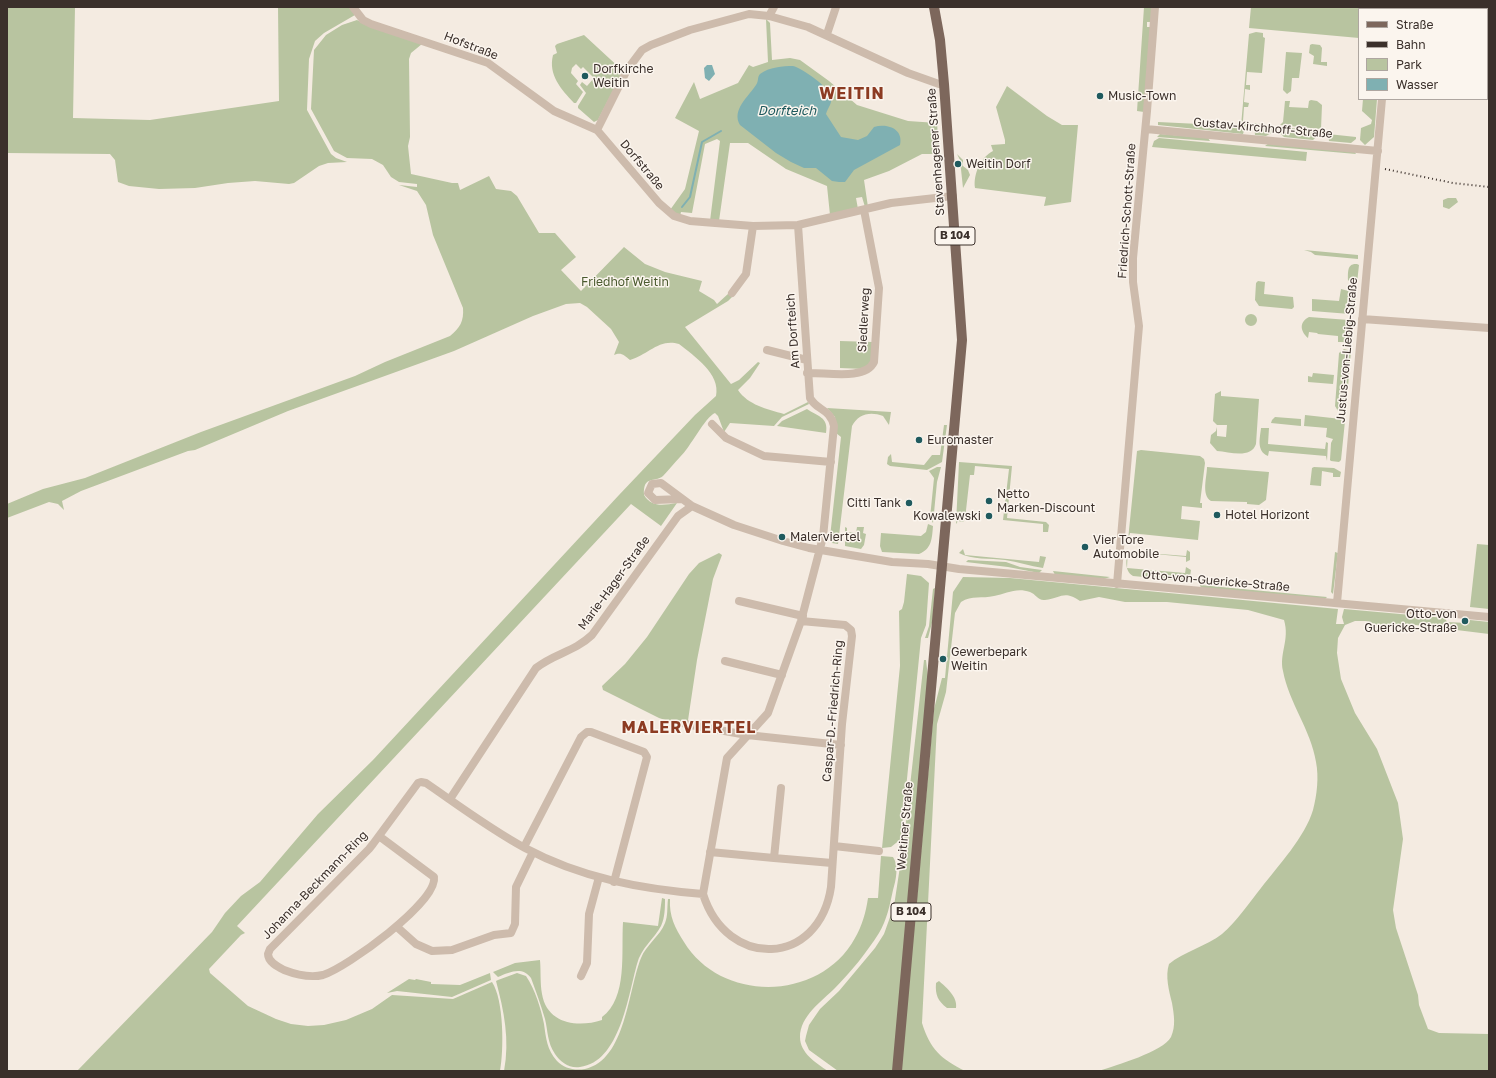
<!DOCTYPE html>
<meta charset="utf-8">
<style>
body{margin:0}
#map{position:relative;width:1496px;height:1078px;overflow:hidden;background:#f4ebe1;font-family:"Golos Text",sans-serif}
canvas{display:block}
.frame{position:absolute;inset:0;border:8px solid #3b302b;pointer-events:none}
.legend{position:absolute;left:1358px;top:8px;width:130px;height:92px;box-sizing:border-box;background:#fbf5ee;border:1px solid #aea6a0;margin:0;padding:5px 7px;list-style:none;font-size:12px;color:#3b302b}
.legend li{display:flex;align-items:center;gap:8px;height:20px}
.legend b{width:20px;border:1px solid #aea6a0}
</style>
<div id="map">
<canvas width="1496" height="1078"></canvas>
<div class="frame"></div>
<ul class="legend">
<li><b style="height:5px;background:#7d675c"></b>Straße</li>
<li><b style="height:5px;background:#3b302b"></b>Bahn</li>
<li><b style="height:11px;background:#b8c4a0"></b>Park</li>
<li><b style="height:11px;background:#7fb0b2"></b>Wasser</li>
</ul>
</div>
<script>
const ctx = document.querySelector('canvas').getContext('2d');
ctx.lineJoin = 'round';
function paint(path, color) {
  ctx.fillStyle = color;
  ctx.fill(path, 'evenodd');
}
function trace(path, color, width, dash) {
  ctx.strokeStyle = color;
  ctx.lineWidth = width;
  ctx.lineCap = dash ? 'butt' : 'round';
  ctx.setLineDash(dash || []);
  ctx.stroke(path);
}
function label(font, color, halo, rows, align = 'center') {
  ctx.font = font + ' "Golos Text",sans-serif';
  ctx.lineWidth = 3;
  ctx.setLineDash([]);
  ctx.textBaseline = 'middle';
  ctx.strokeStyle = halo;
  ctx.fillStyle = color;
  for (const [text, x, y, turn = 0] of rows) {
    ctx.save();
    ctx.translate(x, y);
    ctx.rotate((+turn || 0) * Math.PI / 180);
    ctx.textAlign = isNaN(turn) ? turn : align;
    if (halo) ctx.strokeText(text, 0, 0);
    ctx.fillText(text, 0, 0);
    ctx.restore();
  }
}
const green = new Path2D(`
 M7 7H75L73 118 150 120 279 101 278 7H350L355 15 324 33 315 41 309 59 307 110 331 154 336 158 347 162 328 163 319 166 294 183 289 184 255 181 228 183 195 188 159 189 129 186 118 182 115 160 110 154 7 153Z
 M1144 7H1151V22H1147V27H1151L1144 112 1137 111Z
 M1251 7H1375V9H1359V38L1249 28Z
 M766 19 770 23 772 60 790 58 800 60 829 81 857 105 908 121 937 123 938 137 935 138 936 143H939L941 154H922L889 171 864 180 868 207H865L862 197 856 198 858 209 830 215 827 186 786 169 748 143H730L719 221H710L720 141 717 139 705 144 692 213 681 212 680 216 670 210 685 189 699 131 675 118 694 82 700 99 738 83 749 65 753 67 768 62Z
 M357 20 366 25 422 44 411 53 409 59 410 137 408 146 411 174 452 183H458L460 190 489 176 496 189 511 191 517 196 539 233H555L576 257 561 270 581 291 624 247 645 264 665 272 702 281 699 291 714 300 717 304 729 293 733 296 728 301 685 327 731 384 739 380 758 362 760 363 750 378 738 390C748 405 767 409 784 414L808 402 809 404 782 417 774 426 730 423 724 432 718 416 715 413C705 417 690 448 680 457 674 463 669 470 663 476 654 483 643 475 644 495 652 508 664 505 677 503L661 526 631 504 237 926 245 933 241 935 209 969 210 973 248 1006 276 1019 291 1024 308 1026 324 1025 346 1020 372 1009 392 995 453 999 492 982C504 1000 504 1050 500 1071H77L212 932 225 913 241 896 260 882 318 814 373 760 619 495 695 415 716 396C721 374 694 356 679 344 659 338 648 355 630 360 624 355 621 352 614 355L619 342 611 329 587 307 580 303 566 304 533 316 454 351 288 411 195 450 188 451 81 491 62 501 64 510 58 504 49 502 7 518V504L43 489 85 478 201 432 355 376 385 362 450 336C460 328 464 321 463 308L433 235 426 205 417 191 399 185 417 187V184L399 182 391 177 383 165 372 159 347 158 334 151 311 109 314 50 326 35 342 25Z
 M1256 32 1263 33V37L1265 38 1262 73 1247 72 1246 85H1250V90L1245 89 1244 102 1249 103 1248 107H1244L1243 121H1247L1243 134 1158 125V122L1241 126 1249 34Z
 M584 35 623 71 598 120 594 122 578 108V106L586 93 580 85 582 82 587 86 594 78 583 67 581 69 576 64 572 68 571 73 578 81 576 84 583 92 576 103H574C561 89 548 75 553 55L557 53 555 46 557 44Z
 M1312 44 1320 45 1322 48 1321 62H1327V66L1313 64 1314 56 1309 53 1310 45Z
 M1286 52 1302 53 1299 78H1292L1291 91 1287 94 1283 90Z
 M1007 86 1047 116 1062 125H1078L1071 202 1044 206 1046 197 975 188C973 174 981 157 993 151L991 145 1005 144V140L996 107Z
 M1363 99H1377L1374 137 1365 145 1360 140 1361 128 1371 124 1372 120 1362 111Z
 M1311 100 1317 101 1322 105 1321 129 1280 125 1283 122 1285 101H1290L1289 107 1308 108 1309 101Z
 M1254 123 1273 126V132L1266 136 1255 135Z
 M1280 127 1321 131 1320 133 1313 140 1284 137 1279 132Z
 M1160 134 1208 138 1210 141 1157 137Z
 M1328 134 1356 137V139L1351 143 1329 141Z
 M1159 138 1307 152 1306 161 1152 147 1154 141Z
 M1269 143 1354 151 1356 154 1265 146Z
 M957 154 963 160V166L968 170 970 175 963 188 960 160Z
 M1448 198H1456L1458 202 1449 209 1443 207V200Z
 M1304 250 1358 255V259L1315 255 1311 252Z
 M1357 264 1359 265 1357 283 1352 284 1348 280C1348 272 1347 263 1357 264Z
 M1258 281 1265 282 1264 294 1293 297 1294 307 1292 309 1259 306 1255 300 1256 283Z
 M1341 289 1356 293 1355 311 1350 314 1312 311V299L1339 301Z
 M1245 320a6 6 0 1 1 12 0a6 6 0 1 1-12 0Z
 M1309 317 1349 320 1353 326 1352 341 1350 342H1338V336L1318 334 1317 333 1309 332 1308 338C1300 331 1299 322 1309 317Z
 M840 341 872 342 871 362 864 369 840 368Z
 M1344 349 1351 351 1346 411 1342 412 1338 411 1335 406 1339 353Z
 M1313 373 1334 375 1333 384 1308 382V376L1312 377Z
 M1221 391V396L1259 399 1256 444C1251 459 1230 452 1217 451L1210 443 1211 435 1216 431 1217 427V436L1226 437 1227 425H1217L1213 421 1215 394Z
 M827 408 891 412 889 425 883 416C870 411 858 414 852 426L838 544 832 543 830 537 841 437 836 433 835 417Z
 M807 409C817 416 829 417 826 433L777 426 782 421Z
 M1305 415 1341 419 1345 421 1341 460 1339 462 1331 461 1330 460 1331 443 1333 439 1326 437 1327 428 1304 426Z
 M1275 417 1301 419V426L1271 423 1272 420Z
 M944 425H947L942 462 927 470 890 466 887 464 888 457 891 454 892 462 924 465 932 455H940Z
 M1261 428H1269L1268 444 1325 449 1326 442 1328 443 1327 461 1326 456 1269 451 1268 456C1256 451 1260 438 1261 428Z
 M1141 450 1200 456 1204 459 1205 463 1200 503H1202V508L1182 506 1181 519 1200 521 1198 540 1130 533 1128 540 1137 451Z
 M959 462 1012 466 1007 518 1046 522 1049 525 1048 532H1043V524L1003 520 1009 469 975 466 974 475H970L965 519 963 522 958 521 956 524Z
 M937 467H941L937 482 933 523 930 518 934 478 929 471Z
 M1207 467 1269 472 1266 500 1259 505 1247 504V502L1211 501C1201 495 1207 477 1207 467Z
 M1314 467 1334 468 1341 472 1340 477H1333V473L1322 471 1321 486 1310 485 1312 468Z
 M928 524 933 526C932 538 932 549 919 554L882 552 880 546 881 533 921 536 926 532Z
 M845 527 847 528V532L856 533 857 527H864L863 533 866 534 864 545 861 549 845 546Z
 M1477 544 1489 545V609L1470 607Z
 M1128 547 1127 568 1185 573 1186 567 1191 570 1190 577 1185 581 1133 576C1123 570 1127 557 1128 547Z
 M963 549 965 555 1039 562 1040 556 1046 557 1043 568C1030 566 1018 562 1005 560 990 558 972 560 959 553Z
 M1187 550 1190 552V560L1186 562V557L1135 552 1186 556Z
 M1335 552 1338 553 1333 594 1331 592Z
 M719 553 722 555 713 579 697 660 687 727 659 718 603 690 602 686 625 664 647 637 689 574 699 563Z
 M968 560 1006 562 1020 567 1042 570 1039 573 1008 567 966 562Z
 M1053 571 1110 577 1104 579 1055 575Z
 M907 574 921 576 929 583 926 625 921 638 901 839 891 847 882 848 900 666 899 611 902 609 904 602Z
 M963 577 1010 578 1338 609 1336 624H1344L1342 617 1344 609 1445 618 1447 622 1467 623 1470 620 1489 622V634L1408 624 1378 625 1366 621H1355L1345 625 1338 638 1337 653 1341 679 1355 713 1377 749 1398 803 1403 839 1393 910 1396 928 1418 995 1419 1005 1428 1029 1439 1033 1489 1034V1071H1099C1116 1065 1163 1052 1171 1037 1176 1026 1174 1015 1172 1003 1169 991 1165 976 1169 964 1183 952 1207 946 1222 934 1237 921 1249 903 1261 888 1278 866 1305 837 1313 810 1317 795 1319 777 1316 762 1311 730 1289 703 1283 671 1279 653 1290 640 1284 620L1248 610 1167 602H1125L1099 597 1080 601C1064 590 1061 598 1045 600 1038 601 1036 594 1030 592 1016 587 1006 594 994 596 982 599 972 595 961 602L955 613 946 692 937 724 922 1023C930 1049 941 1059 965 1071H901L934 709 942 678H945L953 592Z
 M1200 585 1327 597 1325 599 1201 588Z
 M935 588 933 619 928 638H925L929 626 933 589Z
 M924 660H926L928 677 893 1071H838L809 1050 805 1041 806 1036 809 1025 820 1009 839 991 875 948 884 934 894 906 904 840Z
 M881 856 893 857C899 866 896 880 893 890 890 904 887 920 879 933 867 952 851 972 835 988 822 1001 800 1016 800 1037 800 1053 816 1063 828 1071H504C510 1040 504 1011 496 981L498 980 517 973 526 976C535 989 541 1009 544 1024 546 1038 547 1050 557 1061 564 1068 574 1071 585 1069 626 1060 628 990 641 958 646 945 660 936 665 923 668 916 667 907 668 899H670C669 916 675 928 684 942 721 1003 820 1002 855 938 862 926 866 912 868 898H878Z
 M662 898 665 899C665 907 665 918 661 926 654 939 641 948 637 964 628 996 620 1062 580 1067 570 1069 560 1062 555 1054 547 1042 548 1031 545 1019 541 1005 536 992 531 978 522 966 510 972 498 977L493 972 515 963 540 960C541 971 540 983 542 994 547 1024 578 1028 602 1020V1017C628 998 621 952 623 922L658 926Z
 M490 973 491 980 452 997 397 991 387 993 409 979 415 980 416 979 431 982V984L460 985Z
 M939 981C946 987 958 997 956 1008H947C938 1001 935 995 936 983Z`);
const water = new Path2D(`
 M707 65H712L715 74 709 81 705 78 704 68Z
 M793 66C802 68 828 87 831 95 833 103 828 107 826 114L841 137 858 140 867 136 874 127C886 123 904 128 900 145L854 170 845 182H839L832 181 816 168H804L791 162 776 153 740 125C731 110 749 96 756 85 759 81 757 77 760 74 769 67 783 66 793 66Z`);
const stream = new Path2D(`
 M682 207 690 197 702 142 721 131`);
const minor = new Path2D(`
 M353 7 363 20 371 24 488 63 554 111 597 130
 M769 16 774 7
 M827 34 836 7
 M944 84H939L908 73 808 27 769 16 749 14 690 30 651 45 642 50 627 70 597 130 659 203 674 216 690 221 753 226 798 225 891 203 953 196
 M1146 129 1378 151
 M798 225 810 398C817 411 830 408 834 426L823 537 801 621 768 713 727 758 703 894C727 970 819 967 831 887L842 724 852 636 851 630 845 625 801 621
 M732 293 746 274 753 226
 M1362 319 1489 328
 M767 350 807 360
 M807 373C825 372 865 381 874 362L879 288 864 210
 M712 424 726 438 764 456 831 462
 M682 499 655 500 648 493 652 484 661 483 692 506 734 525 783 541 809 548 892 562 928 564 959 569 1489 617
 M1117 584 1139 326 1133 282V258L1147 111 1155 7
 M739 601 803 616
 M1337 603 1382 99
 M725 661 782 675
 M685 724 747 735 841 745
 M450 799 536 668C555 653 574 652 592 635L678 516 692 506
 M379 836 434 877C438 902 346 968 323 975 310 978 297 975 284 970 278 967 268 962 268 954L270 949 369 849 373 844 418 783 421 782 426 783C458 805 490 829 525 848 581 878 641 889 703 894
 M834 846 879 851
 M524 847 581 737 587 732H591L644 752 647 757 614 882
 M710 852 774 858 781 788
 M774 858 832 863
 M397 927 416 944 432 951 452 950 494 935 511 933 515 924 516 887 533 852
 M581 976 587 963 589 914 599 877`);
const primary = new Path2D(`
 M897 1071 962 340 944 84 940 40 934 7`);
const rail = new Path2D(`
 M1385 169 1453 183 1489 187`);
const markers = [
 [585,76,4,"#1f5a5e"],
 [1100,96,4,"#1f5a5e"],
 [958,164,4,"#1f5a5e"],
 [919,440,4,"#1f5a5e"],
 [989,501,4,"#1f5a5e"],
 [909,503,4,"#1f5a5e"],
 [1217,515,4,"#1f5a5e"],
 [989,516,4,"#1f5a5e"],
 [782,537,4,"#1f5a5e"],
 [1085,547,4,"#1f5a5e"],
 [1465,621,4,"#1f5a5e"],
 [943,659,4,"#1f5a5e"]
];
const shields = [
 [955,236,40],
 [911,912,40]
];
const shieldNames = [
 ["B 104",955,236],
 ["B 104",911,912]
];
const streetNames = [
 ["Hofstraße",471,46,21],
 ["Gustav-Kirchhoff-Straße",1263,128,5],
 ["Stavenhagener Straße",936,152,-94],
 ["Dorfstraße",642,165,50],
 ["Friedrich-Schott-Straße",1127,211,-86],
 ["Siedlerweg",864,320,-87],
 ["Am Dorfteich",793,331,-94],
 ["Justus-von-Liebig-Straße",1347,350,-85],
 ["Otto-von-Guericke-Straße",1216,581,5],
 ["Marie-Hager-Straße",614,583,-54],
 ["Caspar-D.-Friedrich-Ring",833,711,-85],
 ["Weitiner Straße",905,826,-85],
 ["Johanna-Beckmann-Ring",315,885,-46]
];
const poiNames = [
 ["Dorfkirche",593,69],
 ["Weitin",593,83],
 ["Music-Town",1108,96],
 ["Weitin Dorf",966,164],
 ["Euromaster",927,440],
 ["Netto",997,494],
 ["Marken-Discount",997,508],
 ["Citti Tank",901,503,"right"],
 ["Hotel Horizont",1225,515],
 ["Kowalewski",981,516,"right"],
 ["Malerviertel",790,537],
 ["Vier Tore",1093,540],
 ["Automobile",1093,554],
 ["Otto-von",1457,614,"right"],
 ["Guericke-Straße",1457,628,"right"],
 ["Gewerbepark",951,652],
 ["Weitin",951,666]
];
const parkNames = [
 ["Friedhof Weitin",625,282]
];
const waterNames = [
 ["Dorfteich",787,111]
];
const districtNames = [
 ["WEITIN",852,94],
 ["MALERVIERTEL",689,728]
];
paint(green, '#b8c4a0');
paint(water, '#7fb0b2');
trace(stream, '#7fb0b2', 2);
trace(minor, '#cdbbac', 8);
trace(primary, '#7d675c', 10);
trace(rail, '#3b302b', 2, [1, 3]);
for (const [x, y, r, color] of markers) {
  const dot = new Path2D();
  dot.arc(x, y, r, 0, 2 * Math.PI);
  ctx.fillStyle = color;
  ctx.fill(dot);
  trace(dot, '#fbf5ee', 1.5);
}
for (const [x, y, w] of shields) {
  const box = new Path2D();
  box.roundRect(x - w / 2, y - 9, w, 18, 3);
  ctx.fillStyle = '#fbf5ee';
  ctx.fill(box);
  trace(box, '#3b302b', 1);
}
label('bold 11px', '#3b302b', null, shieldNames);
label('12px', '#3b302b', '#fbf5ee', streetNames);
label('12px', '#3b302b', '#fbf5ee', poiNames, 'left');
label('12px', '#4a5a2e', '#fbf5ee', parkNames);
label('italic 13px', '#1f5a5e', '#fbf5ee', waterNames);
ctx.letterSpacing = '1px';
label('bold 16px', '#8c3b22', '#fbf5ee', districtNames);
ctx.letterSpacing = '0px';
</script>
